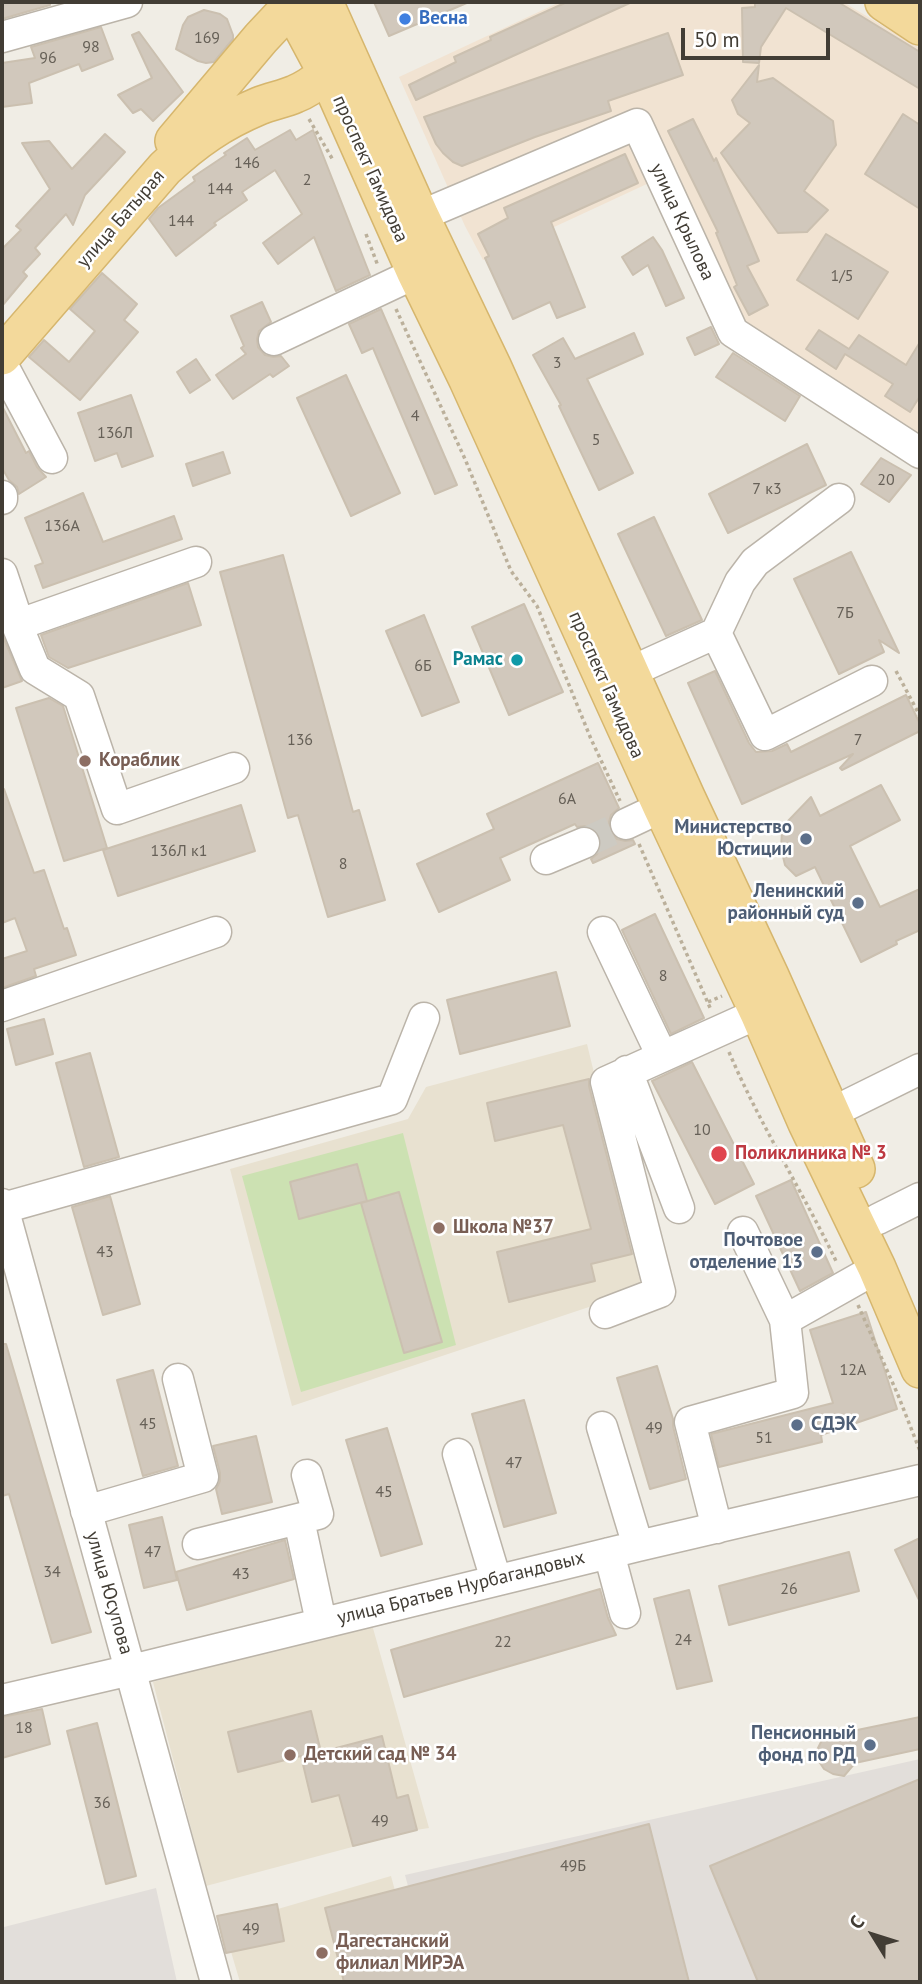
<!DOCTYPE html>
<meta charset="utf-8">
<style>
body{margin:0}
#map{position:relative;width:922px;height:1984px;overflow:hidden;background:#f0ede5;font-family:"PT Sans",sans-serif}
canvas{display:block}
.frame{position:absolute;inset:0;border:4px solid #423d35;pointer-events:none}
.north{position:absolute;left:838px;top:1900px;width:70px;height:70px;-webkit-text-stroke:5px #fff;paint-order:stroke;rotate:308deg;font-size:19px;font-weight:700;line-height:28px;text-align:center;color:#423d35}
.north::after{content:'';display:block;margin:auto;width:24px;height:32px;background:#423d35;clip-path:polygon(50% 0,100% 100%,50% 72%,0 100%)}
.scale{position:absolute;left:681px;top:28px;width:149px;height:32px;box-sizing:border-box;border:4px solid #423d35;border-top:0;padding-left:9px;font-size:21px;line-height:24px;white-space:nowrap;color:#423d35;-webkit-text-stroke:5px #fff;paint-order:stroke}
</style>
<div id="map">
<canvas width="922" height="1984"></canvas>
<div class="frame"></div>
<div class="north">С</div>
<div class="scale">50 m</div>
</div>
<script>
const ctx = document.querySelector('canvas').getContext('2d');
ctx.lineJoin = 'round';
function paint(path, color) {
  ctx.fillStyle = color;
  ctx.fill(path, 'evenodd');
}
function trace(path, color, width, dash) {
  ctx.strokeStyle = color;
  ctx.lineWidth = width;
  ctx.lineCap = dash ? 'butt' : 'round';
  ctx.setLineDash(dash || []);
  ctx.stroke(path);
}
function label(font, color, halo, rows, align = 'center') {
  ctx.font = font + ' "PT Sans",sans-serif';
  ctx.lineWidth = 5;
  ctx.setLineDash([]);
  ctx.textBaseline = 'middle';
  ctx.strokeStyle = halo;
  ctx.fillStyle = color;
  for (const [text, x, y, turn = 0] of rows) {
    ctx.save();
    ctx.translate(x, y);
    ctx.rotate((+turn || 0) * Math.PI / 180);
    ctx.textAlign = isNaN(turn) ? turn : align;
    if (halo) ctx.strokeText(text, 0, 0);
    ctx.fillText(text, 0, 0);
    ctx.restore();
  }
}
const commercial = new Path2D(`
 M560 2H843L920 48V435L737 322 677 170 483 260 465 226 399 77Z`);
const industrial = new Path2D(`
 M920 1759V1982H434L405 1875Z
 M156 1888 177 1982H2V1922L4 1927Z`);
const education = new Path2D(`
 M587 1044 646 1288 292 1406 230 1169 408 1119 426 1087Z
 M371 1621 429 1828 416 1830 206 1886 153 1682Z
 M391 1876 420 1982H240L223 1925Z`);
const green = new Path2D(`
 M403 1133 456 1345 301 1392 242 1176Z`);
const building = new Path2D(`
 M2 2H50V5L2 19Z
 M374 2H469L389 36Z
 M567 2H632L416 100 409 85 456 62 454 57 491 40 490 37Z
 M755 2H838L920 52V89L786 8 761 47 759 63 743 62 742 8 755 7Z
 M204 10 220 14 227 19 233 35V39L214 62 206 63 198 61 176 49 183 25 188 17Z
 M101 27 113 59 82 71 79 64 29 83 32 103 2 107V63L35 58 31 47Z
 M139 32 183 92 153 121 141 109 133 113 118 95 152 78 132 35Z
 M668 33 683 75 608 101 611 111 535 137 462 166 453 162 443 153 436 144 424 117Z
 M759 65 757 82 773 78 833 121 836 145 804 191 828 210 807 232 778 233 721 153 750 123 738 114 732 100Z
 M903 114 920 125V209L865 174Z
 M693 119 714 161 716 158 759 261 747 266 768 305 749 315 734 287 737 285 716 233 718 232 668 131Z
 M290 130 296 140 313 130 370 275 336 291 314 237 278 264 263 243 302 214 275 170 242 192 247 200 214 223 216 225 176 256 149 219 158 208 195 181 193 177 226 155 224 153 247 138 255 150Z
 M105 134 125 152 85 195 73 225 66 214 35 248 40 254 23 272 27 276 2 306V249L21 230 16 226 50 189 22 143 49 141 72 169Z
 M625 154 638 183 551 222 585 307 557 318 550 302 513 319 485 258 489 256 478 234 508 218 504 208Z
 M826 234 888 272 858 319 797 280Z
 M653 237 662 250 684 298 666 306 648 265 633 275 622 257Z
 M102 273 137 304 124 320 138 332 80 400 29 357 44 340 69 362 95 331 70 309Z
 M262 302 271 322 259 331 257 339 258 347 265 355 273 357 281 356 289 366 273 377 270 374 233 399 216 375 246 354 241 348 244 346 231 316Z
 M381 309 457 485 435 494 373 348 362 353 349 324Z
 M711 327 719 344 695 355 687 338Z
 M819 330 849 349 859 335 906 365 920 342V396L910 412 885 396 893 384 845 354 836 369 806 349Z
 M634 333 643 354 587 379 633 473 599 490 559 406 561 405 533 355 563 338 575 359Z
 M733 353 800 396 785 421 716 377Z
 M196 359 210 380 190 393 177 372Z
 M346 375 400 493 351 516 297 398Z
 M131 395 153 456 122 467 117 453 95 461 78 413Z
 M2 406 26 453 29 451 37 467 46 477 19 494 17 487 9 480 2 468Z
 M807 444 826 485 728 533 709 494Z
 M223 452 230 473 193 486 186 464Z
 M881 458 911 475 889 502 861 484Z
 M83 493 103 542 174 516 182 539 43 588 35 566 43 563 25 518Z
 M654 517 702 620 666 636 618 534Z
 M851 552 899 653 879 640 884 652 839 674 794 579Z
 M283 555 353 812 359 810 385 900 328 917 298 815 288 818 220 572Z
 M188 583 201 625 68 668 49 657 41 635Z
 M524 604 563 692 509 715 472 627Z
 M424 615 459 702 422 716 386 631Z
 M2 634 22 681 2 688Z
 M715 671 749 743 756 752 772 751 787 744 791 752 906 695 920 724V731L842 770 840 768 853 754 742 804 688 683Z
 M49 698 63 706 107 848 64 861 16 708Z
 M598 763 619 808 611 815 609 822 610 831 617 839 625 841 633 840 635 844 593 863 591 859 597 854 601 846 600 836 594 829 585 826 577 827 575 824 500 858 510 880 439 912 417 864 494 829 487 814Z
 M881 785 900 820 850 846 880 907 920 889V930L896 941 897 944 861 962 815 867 796 876 785 865 781 848 782 831 788 821 811 797 820 816Z
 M2 789H4L34 873 44 870 64 929 67 928 76 955 34 969 36 976 2 988V959L27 951 15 918 2 923Z
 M241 805 255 851 118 896 103 850Z
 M655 914 704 1018 671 1034 622 930Z
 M556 972 570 1026 460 1054 447 1000Z
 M44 1019 53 1054 16 1065 7 1029Z
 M90 1053 119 1157 84 1167 56 1063Z
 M692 1062 754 1184 715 1204 652 1081Z
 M589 1079V1086L632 1254 591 1264 595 1281 509 1302 497 1252 591 1229 563 1125 495 1141 487 1103Z
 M357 1164 367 1201 299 1219 290 1182Z
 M791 1180 833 1273 800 1291 756 1196Z
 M399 1192 442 1342 404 1353 361 1203Z
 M110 1196 140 1304 103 1315 72 1207Z
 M866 1312 897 1409 821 1435 822 1442 719 1467 711 1434 833 1403 810 1330Z
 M2 1344H6L91 1632 52 1643 9 1494 2 1496Z
 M657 1366 673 1419V1426L686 1479 650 1489 617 1378Z
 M153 1370 178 1466 143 1476 117 1380Z
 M524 1400 556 1513 504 1527 472 1414Z
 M387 1428 422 1544 381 1556 346 1440Z
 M256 1436 272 1502 222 1514 216 1489 220 1481V1473L213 1446Z
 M162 1517 177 1580 144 1588 129 1525Z
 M920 1538V1602L895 1550Z
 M285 1540 294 1579 187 1610 176 1572Z
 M849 1552 859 1591 729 1625 719 1586Z
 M600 1589 608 1618 616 1635 404 1697 391 1650Z
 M689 1590 712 1681 677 1689 654 1599Z
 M42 1709 50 1744 2 1758V1717Z
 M311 1711 321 1752 382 1736 397 1798 408 1795 417 1830 353 1846 339 1795 312 1802 301 1756 238 1772 228 1732Z
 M920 1717V1749L855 1763 844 1776 833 1774 824 1769 818 1760 816 1752 822 1740 838 1734Z
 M97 1723 136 1876 106 1884 67 1731Z
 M920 1779V1982H758L710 1866Z
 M649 1824 689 1982H344L325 1908Z
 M277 1904 284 1941 226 1953 217 1916Z`);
const minorTunnel = new Path2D(`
 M584 843 626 824`);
const path = new Path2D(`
 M309 119 333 160
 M366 234 378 266
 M396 309 465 459 511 571 537 606 591 739 620 801
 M896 671 920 716
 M639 844 711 1010
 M708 1002 722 996
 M729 1052C760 1125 803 1192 837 1263
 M858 1305 898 1395 920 1451`);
const minor = new Path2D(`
 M2 37 127 2
 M420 216 637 124 733 332 920 453
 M274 340 416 273
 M2 364 52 458
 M2 496V499
 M2 574 17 619V625L35 669 79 696 117 809 234 768
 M17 625 196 562
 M716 633 765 735 872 681
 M630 672 716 633 740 582 755 562 839 499
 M626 824 662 807
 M546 859 584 843
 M603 932 662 1056
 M2 1006 216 932
 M627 1071 679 1208
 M831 1113 920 1069
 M2 1204 216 1982
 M3 1208 392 1099 424 1018
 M878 1219 920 1198
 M743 1232 785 1320 877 1268
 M605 1313 660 1292 606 1082 759 1013
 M602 1427 638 1546
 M458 1454 496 1580
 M86 1511 203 1477 178 1379
 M299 1520 321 1622
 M717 1528 690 1422 793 1393 785 1320
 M198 1544 318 1514 307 1475
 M609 1553 625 1613
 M2 1700 131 1670 638 1546 920 1480`);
const major = new Path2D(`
 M289 2 327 73 416 273 468 380 662 807 759 1013 807 1123 877 1268 920 1369
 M324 2 420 216 493 368 686 797 770 976 856 1169
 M884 2 920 26
 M174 141 261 38 291 6 301 2
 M2 356 165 168C195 140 221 122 259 106 271 101 284 99 295 94 315 86 328 72 341 56`);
const markers = [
 [405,19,7,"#3f7fe0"],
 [517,660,7,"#0f9aa8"],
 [85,761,7,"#8d6e63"],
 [806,839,7,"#5c6f8a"],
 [858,903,7,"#5c6f8a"],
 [719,1154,9,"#e0444e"],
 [439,1228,7,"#8d6e63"],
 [817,1252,7,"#5c6f8a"],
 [797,1425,7,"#5c6f8a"],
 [870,1745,7,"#5c6f8a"],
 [290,1755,7,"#8d6e63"],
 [322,1953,7,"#8d6e63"]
];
const numberNames = [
 ["169",207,38],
 ["98",91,47],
 ["96",48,58],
 ["146",247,163],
 ["2",307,180],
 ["144",220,189],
 ["144",181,221],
 ["1/5",842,276],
 ["3",557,363],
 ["4",415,416],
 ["136Л",115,433],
 ["5",596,440],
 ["20",886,480],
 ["7 к3",767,489],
 ["136А",62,526],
 ["7Б",845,613],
 ["6Б",423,666],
 ["136",300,740],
 ["7",858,740],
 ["6А",567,799],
 ["136Л к1",179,851],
 ["8",343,864],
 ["8",663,976],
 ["10",702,1130],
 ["43",105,1252],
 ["12А",853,1370],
 ["45",148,1424],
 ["49",654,1428],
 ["51",764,1438],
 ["47",514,1463],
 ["45",384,1492],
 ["47",153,1552],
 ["34",52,1572],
 ["43",241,1574],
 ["26",789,1589],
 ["24",683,1640],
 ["22",503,1642],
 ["18",24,1728],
 ["36",102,1803],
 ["49",380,1821],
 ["49Б",573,1866],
 ["49",251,1929]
];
const shopNames = [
 ["Весна",419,19]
];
const streetNames = [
 ["проспект Гамидова",370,169,66],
 ["улица Батырая",121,219,-49],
 ["улица Крылова",682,222,65],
 ["проспект Гамидова",606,685,66],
 ["улица Братьев Нурбагандовых",461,1588,-14],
 ["улица Юсупова",109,1593,74]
];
const cultureNames = [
 ["Рамас",503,660]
];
const educationNames = [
 ["Кораблик",99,761],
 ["Школа №37",453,1228],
 ["Детский сад № 34",304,1755],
 ["Дагестанский",336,1942],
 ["филиал МИРЭА",336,1964]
];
const serviceNames = [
 ["Министерство",792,828],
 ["Юстиции",792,850],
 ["Ленинский",844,892],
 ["районный суд",844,914],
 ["Почтовое",803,1241],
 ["отделение 13",803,1263],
 ["СДЭК",811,1425,"left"],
 ["Пенсионный",856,1734],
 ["фонд по РД",856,1756]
];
const healthNames = [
 ["Поликлиника № 3",735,1154]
];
paint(commercial, '#f1e3d2');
paint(industrial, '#e2deda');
paint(education, '#e8e1d0');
paint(green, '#cce1b2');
paint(building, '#d1c8bc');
trace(building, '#cbc0b0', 2);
trace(minorTunnel, '#cdcac2', 30, [30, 15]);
trace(minor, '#bbb4a9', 33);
trace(major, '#d6b66d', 40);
trace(path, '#bbb09b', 3.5, [3.5, 3.5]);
trace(minor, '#fff', 30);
trace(major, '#f3d99b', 37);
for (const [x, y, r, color] of markers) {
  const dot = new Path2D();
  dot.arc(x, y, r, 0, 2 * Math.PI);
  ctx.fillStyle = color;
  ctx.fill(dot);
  trace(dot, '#fff', 2.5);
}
label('16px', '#666057', null, numberNames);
label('bold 19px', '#366cbe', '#fff', shopNames, 'left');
label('19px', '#423d35', '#fff', streetNames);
label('bold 19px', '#0d838f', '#fff', cultureNames, 'right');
label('bold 19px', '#785e54', '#fff', educationNames, 'left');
label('bold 19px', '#4e5e75', '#fff', serviceNames, 'right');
label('bold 19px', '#be3a42', '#fff', healthNames, 'left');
</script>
